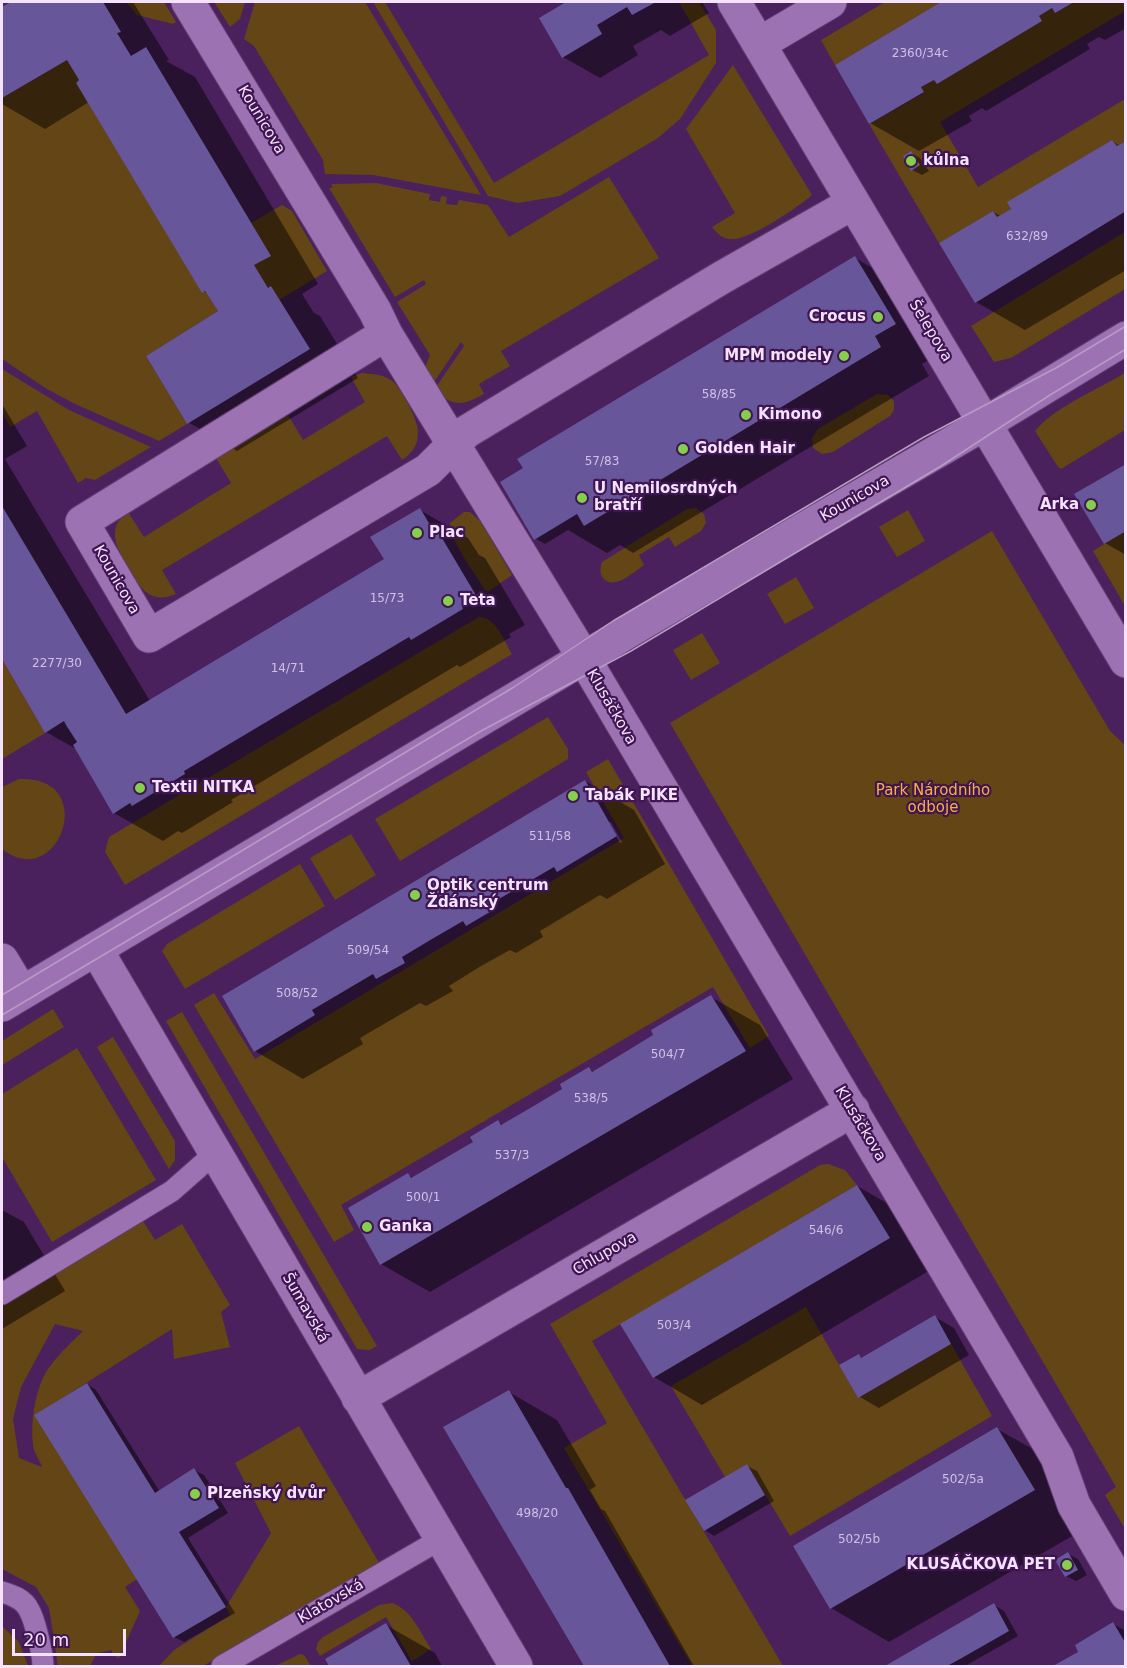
<!DOCTYPE html>
<meta charset="utf-8">
<style>
body{margin:0}
#map{position:relative;width:1127px;height:1668px;overflow:hidden;background:#4a215c;font-family:"DejaVu Sans",sans-serif}
canvas{display:block}
.frame{position:absolute;inset:0;border:3px solid #f4e2fe;pointer-events:none}
.scale{position:absolute;left:12px;top:1629px;width:114px;height:27px;box-sizing:border-box;border:3px solid #f4e2fe;border-top:0;padding-left:8px;font-size:18px;line-height:21px;white-space:nowrap;color:#f4e2fe;-webkit-text-stroke:4px #3f1651;paint-order:stroke}
</style>
<div id="map">
<canvas width="1127" height="1668"></canvas>
<div class="frame"></div>
<div class="scale">20 m</div>
</div>
<script>
const ctx = document.querySelector('canvas').getContext('2d');
ctx.lineJoin = 'round';
function paint(path, color) {
  ctx.fillStyle = color;
  ctx.fill(path, 'evenodd');
}
function trace(path, color, width, dash) {
  ctx.strokeStyle = color;
  ctx.lineWidth = width;
  ctx.lineCap = dash ? 'butt' : 'round';
  ctx.setLineDash(dash || []);
  ctx.stroke(path);
}
function label(font, color, halo, rows, align = 'center') {
  ctx.font = font + ' "DejaVu Sans",sans-serif';
  ctx.lineWidth = 4.5;
  ctx.setLineDash([]);
  ctx.textBaseline = 'middle';
  ctx.strokeStyle = halo;
  ctx.fillStyle = color;
  for (const [text, x, y, turn = 0] of rows) {
    ctx.save();
    ctx.translate(x, y);
    ctx.rotate((+turn || 0) * Math.PI / 180);
    ctx.textAlign = isNaN(turn) ? turn : align;
    if (halo) ctx.strokeText(text, 0, 0);
    ctx.fillText(text, 0, 0);
    ctx.restore();
  }
}
const green = new Path2D(`
 M126 2H164L176 22 173 24 137 15Z
 M214 2H245L240 19 230 27Z
 M255 2H365L481 195 373 175 325 174 323 160 254 46 244 39Z
 M373 2H385L494 183 709 55 679 2H699L716 30V63L680 119 658 138 560 196 518 203 488 196Z
 M885 2H941L835 65 821 40Z
 M1074 2H1125V11L940 122 978 187 1125 99V141L1117 146 1112 140 1008 202 1011 209 997 217 993 211 939 243 869 124 924 93 921 87 934 80 937 84 1042 21 1039 16 1052 8 1055 13Z
 M67 60 79 80 76 83 202 292 205 291 218 311 146 356 187 424 159 441 75 404 47 389 2 359V98Z
 M733 65 812 195C798 207 749 241 731 239 722 239 718 234 712 227L735 213 686 129Z
 M609 177 659 258 501 351 510 366 479 384 484 394C463 406 453 407 434 390L464 346 461 342 432 385 423 372 430 355 397 302 426 284 424 280 395 297 329 188H332V184L376 183 430 194 429 200 440 202 441 196 447 197 446 204 457 205 459 200 488 205 509 237Z
 M282 205 292 211 327 271 279 300 271 286 268 288 254 265 270 255 251 223Z
 M1125 232V289L1011 358 994 362 971 326Z
 M2 369 69 410 151 447 95 480 86 478 78 483 37 411 10 427 2 412Z
 M362 373C371 374 381 374 389 379 398 384 402 394 407 402 419 424 426 444 402 460L387 436 162 570 176 594C148 606 137 584 126 563 120 553 114 543 115 532 116 522 121 518 128 512L144 537 231 483 216 458 288 415 303 440 365 402 351 377Z
 M1125 373V430L1061 469 1058 467 1035 431C1053 408 1100 388 1125 373Z
 M877 394 888 395 894 401V410L890 416 833 452 822 454 813 448 812 438 818 429Z
 M696 508 704 514 706 523 701 531 675 547 669 537 639 555 644 565C635 571 616 589 605 580 599 575 600 568 602 562L687 509Z
 M908 510 925 541 897 557 879 527Z
 M464 512H470L480 521 512 575 489 591H486C476 575 449 540 450 523Z
 M992 531 1110 731 1125 745V1529L1105 1495 1116 1487 670 723Z
 M1125 531V606L1093 551Z
 M796 577 814 608 785 624 767 594Z
 M479 617C496 617 504 641 512 654L125 885 105 852 109 837Z
 M702 633 720 663 691 680 673 650Z
 M2 659 45 733 2 759Z
 M548 717 568 749V759L400 861 375 819Z
 M608 759 769 1036 750 1048 713 987 341 1205 354 1230 334 1242 194 1005 214 993 255 1059 624 838 586 772Z
 M19 779C101 775 59 894 2 849V787Z
 M351 834 376 875 335 900 310 858Z
 M300 864 325 906 185 989 162 951 167 944Z
 M53 1009 64 1027 2 1065V1041Z
 M182 1012 377 1346 370 1350 357 1349 166 1021Z
 M113 1037 175 1141V1160L169 1169 97 1047Z
 M77 1048 156 1180 52 1242 2 1157V1094Z
 M828 1164 845 1170 857 1185 592 1341 783 1666H692L564 1448 607 1423 550 1324 820 1165Z
 M140 1216 155 1240 182 1224 230 1305 221 1312 230 1347 174 1359 172 1329 35 1415 137 1579 125 1587 140 1611 119 1658 112 1655V1650L97 1653 90 1666H58L49 1608 36 1587 2 1569V1305ZM55 1324 83 1331C72 1342 60 1353 51 1365 35 1384 29 1426 34 1450 36 1456 40 1461 42 1467L19 1458 13 1419 21 1387Z
 M806 1307 858 1398 951 1344 992 1416 790 1536 747 1464 725 1477 671 1386Z
 M299 1426 381 1566 203 1666H159L174 1650 230 1615 226 1607 271 1533 235 1463Z
 M392 1603C412 1610 420 1632 431 1649L412 1661 386 1617 320 1656 316 1649 318 1642 323 1637 379 1605Z
 M2 1626 19 1642 28 1666H2Z
 M300 1654 304 1655 311 1666H275Z`);
const shadow = new Path2D(`
 M14 2H133L169 60 166 61 195 77 318 284 302 294 314 313 320 316 358 378 237 451 188 422 220 312 209 295 203 291 89 102 45 129 2 104V9Z
 M568 2H702L709 13 670 36 661 30 633 46 638 55 600 78 563 57Z
 M944 2H1126V28L1105 40 1099 37 1087 44 1090 49 986 111 982 108 969 116 972 121 919 151 870 123 837 65Z
 M1112 141 1120 146 1126 142V270L1025 330 976 302 941 244 993 212 1001 216Z
 M911 153 920 158 929 171 922 175 912 170Z
 M855 258 904 286 943 352 922 364 929 376 633 553 620 545 607 553 568 530 545 544 536 539Z
 M2 404 27 446 5 459 150 701 386 560 420 510 468 538 479 555 485 558 525 625 509 634 511 637 460 667 457 665 231 800 233 802 182 833 178 831 163 841 114 813 78 750 46 732 2 656Z
 M1126 465V555L1105 543Z
 M585 781 634 810 665 864 607 899 600 895 540 931 543 937 516 953 510 950 481 966 449 986 453 991 426 1006 420 1003 360 1038 363 1044 303 1079 255 1051ZM608 822H611L622 842 620 843Z
 M711 997 760 1025 793 1079 430 1292 381 1264 408 1175 414 1178 475 1142 498 1122 504 1125 564 1090 589 1069 594 1072 623 1056Z
 M857 1186 906 1214 937 1266 702 1405 654 1377Z
 M2 1210 24 1222 65 1291 2 1329Z
 M935 1317 954 1328 969 1355 879 1408 860 1397 859 1356 863 1358Z
 M87 1384 96 1390 160 1492 194 1470 204 1475 228 1513 188 1538 235 1613 184 1642 174 1637Z
 M509 1392 557 1420 596 1486 590 1490 601 1509 605 1511 694 1666H586L445 1428Z
 M997 1429 1056 1462 1093 1524 889 1642 831 1608Z
 M747 1466 757 1471 774 1501 714 1536 705 1530Z
 M1068 1554 1078 1559 1087 1575 1076 1581 1066 1576Z
 M994 1605 1004 1611 1018 1636 965 1666H888Z
 M1113 1624 1126 1631V1666H1056L1078 1653Z
 M386 1625 435 1653 442 1666H331L327 1660Z`);
const building = new Path2D(`
 M11 2H103L121 32 117 33 131 56 146 47 271 256 254 265 268 288 271 286 310 349 187 424 146 356 218 311 205 291 202 293 76 83 79 80 67 60 2 98V7Z
 M566 2H656L632 15 627 7 597 25 602 34 562 58 539 18Z
 M941 2H1074L1055 13 1052 8 1039 16 1042 21 937 84 934 80 921 87 924 92 869 124 835 65Z
 M1112 140 1117 146 1126 141V211L975 303 939 243 993 211 997 217 1011 209 1007 202Z
 M911 151 920 165 911 171 903 156Z
 M855 256 896 324 875 336 881 347 584 526 577 514 534 540 500 482 523 468 517 459Z
 M1126 464V531L1104 544 1074 494Z
 M2 506 126 714 384 559 370 537 420 508 433 530 436 528 477 597 462 606 463 609 411 640 409 637 184 771 185 774 132 806 130 803 113 814 73 745 77 742 66 725 64 721 45 733 2 659Z
 M585 780 617 836 557 872 554 867 492 903 495 909 466 926 463 921 432 939 402 957 405 963 376 979 373 974 312 1010 315 1015 254 1052 222 996Z
 M711 995 746 1051 380 1265 348 1208 408 1173 411 1178 473 1142 470 1137 498 1120 501 1125 532 1107 562 1089 560 1084 589 1067 592 1072 622 1054 653 1035 651 1030Z
 M857 1185 890 1238 653 1378 620 1324Z
 M935 1315 951 1344 858 1398 839 1365 859 1354 861 1358Z
 M87 1383 155 1493 194 1468 219 1508 179 1532 226 1607 173 1638 34 1415Z
 M509 1390 566 1488H568L670 1666H584L443 1427Z
 M997 1427 1035 1490 830 1609 793 1546Z
 M747 1464 765 1495 704 1531 685 1500Z
 M1068 1552 1078 1570 1065 1577 1055 1560Z
 M994 1603 1009 1631 960 1659 947 1666H885Z
 M1113 1622 1126 1644V1666H1053L1078 1652 1075 1645Z
 M386 1623 411 1666H329L325 1659Z`);
const lane = new Path2D(`
 M2 1294 172 1191 215 1153
 M2 1592C12 1595 24 1599 29 1610 35 1620 43 1655 43 1666
 M222 1666 441 1539`);
const street = new Path2D(`
 M188 2 375 311 386 334 576 645 1057 1457 1074 1505 1126 1594
 M734 2 1126 661
 M759 44 830 2
 M386 334 82 522 149 636 428 470 466 432 721 278 853 203
 M96 949 516 1666
 M358 1398 853 1110`);
const secondary = new Path2D(`
 M2 960 22 993
 M2 1005 649 619 986 423 1126 338`);
const tram = new Path2D(`
 M2 995 514 687 613 621 924 437 1056 368 1126 326
 M2 1015 481 731 631 651 941 466 1050 395 1126 349`);
const markers = [
 [911,161,6,"#86cf4c"],
 [878,317,6,"#86cf4c"],
 [844,356,6,"#86cf4c"],
 [746,415,6,"#86cf4c"],
 [683,449,6,"#86cf4c"],
 [582,498,6,"#86cf4c"],
 [1091,505,6,"#86cf4c"],
 [417,533,6,"#86cf4c"],
 [448,601,6,"#86cf4c"],
 [140,788,6,"#86cf4c"],
 [573,796,6,"#86cf4c"],
 [415,895,6,"#86cf4c"],
 [367,1227,6,"#86cf4c"],
 [195,1494,6,"#86cf4c"],
 [1067,1565,6,"#86cf4c"]
];
const numberNames = [
 ["2360/34c",920,54],
 ["632/89",1027,237],
 ["58/85",719,395],
 ["57/83",602,462],
 ["15/73",387,599],
 ["2277/30",57,664],
 ["14/71",288,669],
 ["511/58",550,837],
 ["509/54",368,951],
 ["508/52",297,994],
 ["504/7",668,1055],
 ["538/5",591,1099],
 ["537/3",512,1156],
 ["500/1",423,1198],
 ["546/6",826,1231],
 ["503/4",674,1326],
 ["502/5a",963,1480],
 ["498/20",537,1514],
 ["502/5b",859,1540]
];
const streetNames = [
 ["Kounicova",261,120,59],
 ["Šelepova",930,331,59],
 ["Kounicova",855,499,-30],
 ["Kounicova",116,580,60],
 ["Klusáčkova",611,707,60],
 ["Klusáčkova",860,1124,59],
 ["Chlupova",605,1254,-30],
 ["Šumavská",305,1308,60],
 ["Klatovská",331,1602,-30]
];
const poiNames = [
 ["kůlna",923,161],
 ["Crocus",866,317,"right"],
 ["MPM modely",832,356,"right"],
 ["Kimono",758,415],
 ["Golden Hair",695,449],
 ["U Nemilosrdných",594,489],
 ["bratří",594,506],
 ["Arka",1079,505,"right"],
 ["Plac",429,533],
 ["Teta",460,601],
 ["Textil NITKA",152,788],
 ["Tabák PIKE",585,796],
 ["Optik centrum",427,886],
 ["Ždánský",427,903],
 ["Ganka",379,1227],
 ["Plzeňský dvůr",207,1494],
 ["KLUSÁČKOVA PET",1055,1565,"right"]
];
const parkNames = [
 ["Park Národního",933,791],
 ["odboje",933,808]
];
paint(green, '#644515');
paint(shadow, '#0007');
paint(building, '#67569a');
trace(lane, '#623e71', 23);
trace(street, '#623e71', 35);
trace(secondary, '#623e71', 35);
trace(lane, '#9d72b3', 21);
trace(street, '#9d72b3', 33);
trace(secondary, '#9d72b3', 33);
trace(tram, '#b69cc3', 1.5);
for (const [x, y, r, color] of markers) {
  const dot = new Path2D();
  dot.arc(x, y, r, 0, 2 * Math.PI);
  ctx.fillStyle = color;
  ctx.fill(dot);
  trace(dot, '#3f1651', 2);
}
label('12px', '#d1bfe5', null, numberNames);
label('15px', '#f4e2fe', '#3f1651', streetNames);
label('bold 15px', '#f4e2fe', '#3f1651', poiNames, 'left');
label('15px', '#f9b042', '#3f1651', parkNames);
</script>
